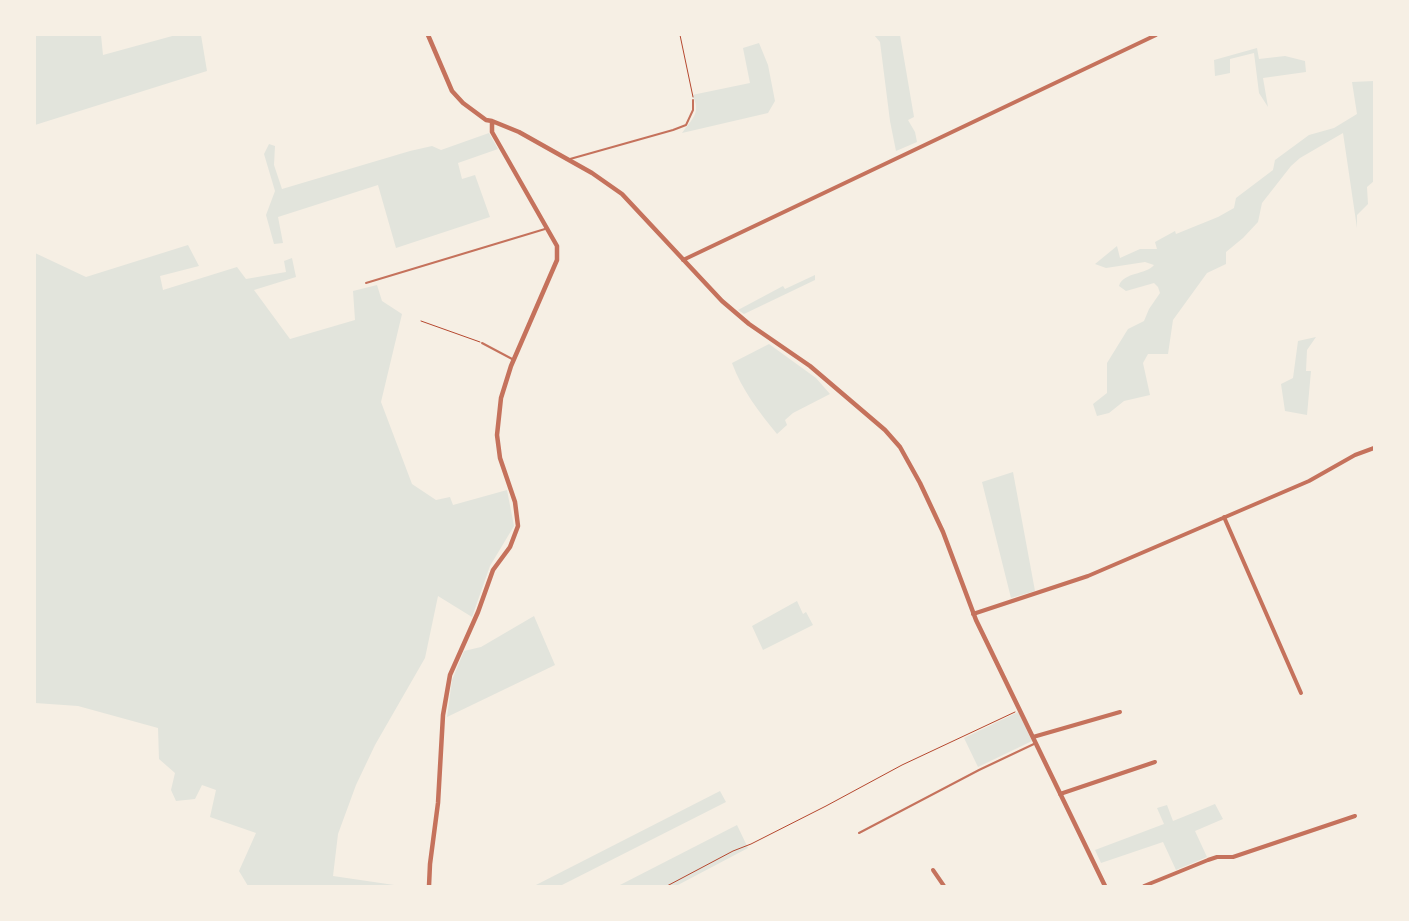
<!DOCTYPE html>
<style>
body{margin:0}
#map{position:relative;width:1409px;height:921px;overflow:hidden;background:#f6efe4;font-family:Rubik,sans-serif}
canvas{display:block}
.frame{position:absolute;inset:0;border:36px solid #f6efe4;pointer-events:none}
</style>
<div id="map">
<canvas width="1409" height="921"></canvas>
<div class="frame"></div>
</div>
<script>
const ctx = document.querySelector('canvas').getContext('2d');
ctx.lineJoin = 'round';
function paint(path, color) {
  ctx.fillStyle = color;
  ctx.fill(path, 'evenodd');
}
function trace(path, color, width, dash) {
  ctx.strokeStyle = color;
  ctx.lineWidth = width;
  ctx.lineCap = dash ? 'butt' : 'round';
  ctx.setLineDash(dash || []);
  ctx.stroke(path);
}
const green = new Path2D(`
 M35 35H101L103 55 176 35H201L207 71 35 125Z
 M874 35H900L914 117 908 120 915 132 917 142 896 151 890 121 880 42Z
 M759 43 768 65 775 101 768 113 682 133C692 119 702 112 692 95L750 83 743 48Z
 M1257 48 1259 59 1285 56 1305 61 1306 72 1263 78 1268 107 1259 93 1254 53 1230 59V73L1215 76 1214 60Z
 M1374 81V181L1367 187 1368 204 1357 215V228L1343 133 1300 158 1291 166 1262 203 1258 222 1243 238 1226 252V264L1207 273 1173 320 1168 354H1148L1143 363 1150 395 1124 401 1109 413 1097 416 1093 404 1107 393V363L1128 329 1144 321 1149 309 1160 293 1158 287 1154 283 1126 291 1119 286C1123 272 1146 275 1154 265L1145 262 1106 268 1095 264 1117 246 1120 258 1140 249H1157L1155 242 1175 231 1176 234 1218 217 1234 208 1236 198 1273 170 1275 160 1309 135 1334 128 1357 114 1352 82Z
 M489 133 498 149 458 163 462 179 475 175 490 217 396 248 378 185 278 217 283 243 274 244 266 215 275 191 264 154 269 144 275 146 274 165 282 189 410 151 432 146 441 150Z
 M188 245 199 266 160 276 163 290 237 267 246 279 286 272 284 261 292 258 296 277 254 290 290 339 355 320 353 291 377 285 382 301 402 314 381 402 412 484 436 500 450 497 453 505 507 490 514 526 490 566 472 617 438 596 425 658 375 745 356 785 338 834 333 876 401 886H248L239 871 256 833 210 817 216 790 202 785 195 799 176 801 171 790 175 773 159 759 158 728 78 706 35 703V253L86 277Z
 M815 275V280L744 314 738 310 783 286 785 289Z
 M1316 337 1307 350 1306 371H1311L1307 415 1285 411 1281 384 1293 378 1298 341Z
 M769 344 816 378 830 394 793 413 785 420 787 425 777 434C759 412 742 390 732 363Z
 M1013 472 1035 591 1011 598 982 482Z
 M797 601 803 614 806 612 813 625 763 650 752 626Z
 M534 616 555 665 447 717 452 680 464 651 481 647Z
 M1018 712 1032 741 978 767 964 738Z
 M720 791 726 802 560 886H534Z
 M1215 804 1223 819 1195 831 1207 857 1176 870 1163 842 1101 863 1095 850 1164 824 1157 808 1167 805 1173 821Z
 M737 825 748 848 676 886H618Z`);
const path = new Path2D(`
 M680 35 693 97
 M421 321 480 342
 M667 886 733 851 751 844 826 806 902 765 1015 712`);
const service = new Path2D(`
 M570 159 673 130 686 125 693 110V100
 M366 283 545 229
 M482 343 514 360
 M859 833 979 770 1036 743`);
const minor = new Path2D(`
 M683 260 1156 35
 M1224 517 1301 693
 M973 614 1088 576 1309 481 1355 455 1374 448
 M1033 737 1120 712
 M1060 794 1155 762
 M933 870 944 886
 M1144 886 1208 860 1217 857H1233L1355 816`);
const tertiary = new Path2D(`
 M428 35 452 91 463 103 486 120 492 121 519 132 592 173 622 194 722 301 749 324 810 366 885 430 900 447 920 483 943 532 976 620 1105 886
 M429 886 430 864 438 803 443 715 450 675 478 612 493 570 510 547 518 526 515 502 500 458 497 435 501 398 511 366 557 260V246L492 132V121`);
paint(green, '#e2e4dc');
trace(path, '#b5482f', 1);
trace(service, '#c5725c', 2);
trace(minor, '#c5725c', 4);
trace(tertiary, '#c5725c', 4.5);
</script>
